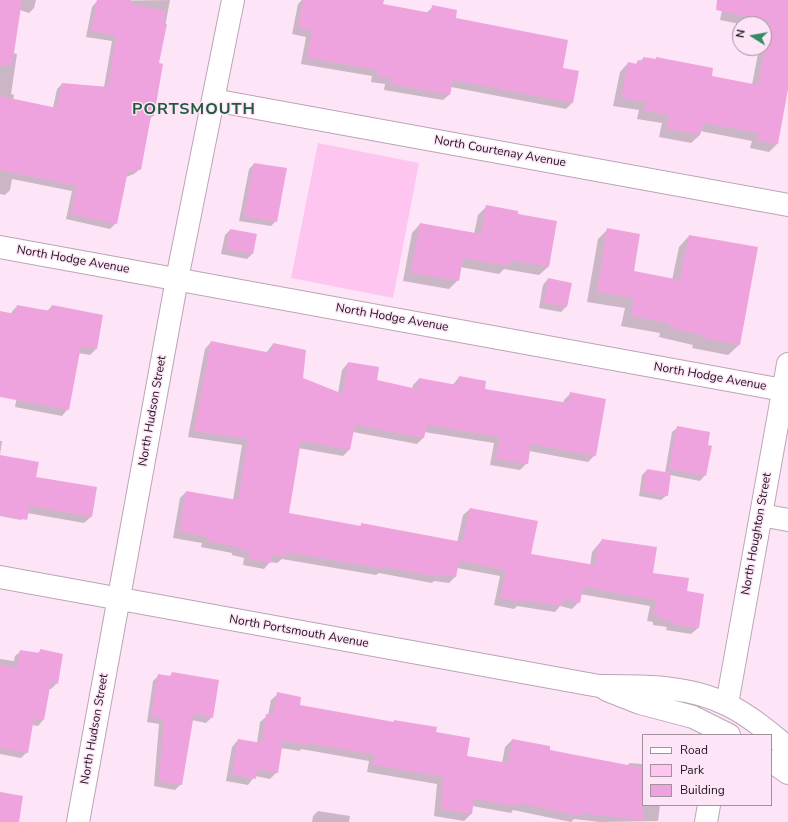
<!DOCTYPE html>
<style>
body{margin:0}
#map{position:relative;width:788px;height:822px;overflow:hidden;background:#fee4f7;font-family:"Nunito Sans",sans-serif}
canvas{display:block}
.legend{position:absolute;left:642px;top:734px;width:130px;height:72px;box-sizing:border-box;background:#fee4f7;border:1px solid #a4919f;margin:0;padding:5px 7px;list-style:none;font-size:12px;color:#1d141b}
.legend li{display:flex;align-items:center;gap:8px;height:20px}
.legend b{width:20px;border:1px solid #a4919f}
.north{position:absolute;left:732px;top:16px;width:40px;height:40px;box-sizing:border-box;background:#fee4f7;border:1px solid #a4919f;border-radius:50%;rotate:281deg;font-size:11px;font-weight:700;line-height:16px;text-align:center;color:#1d141b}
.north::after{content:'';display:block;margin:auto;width:14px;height:18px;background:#338b5f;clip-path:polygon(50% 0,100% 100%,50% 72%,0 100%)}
</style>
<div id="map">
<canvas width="788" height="822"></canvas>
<ul class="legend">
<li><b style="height:5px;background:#fff"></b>Road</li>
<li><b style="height:11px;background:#ffc5f1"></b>Park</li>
<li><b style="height:11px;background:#eea3de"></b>Building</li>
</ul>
<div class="north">N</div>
</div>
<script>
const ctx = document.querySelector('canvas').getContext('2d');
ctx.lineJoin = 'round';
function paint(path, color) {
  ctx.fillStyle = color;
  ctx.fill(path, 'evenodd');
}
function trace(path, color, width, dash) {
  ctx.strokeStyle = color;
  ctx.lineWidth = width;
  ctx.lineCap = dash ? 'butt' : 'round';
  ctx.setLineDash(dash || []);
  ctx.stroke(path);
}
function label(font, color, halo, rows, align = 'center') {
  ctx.font = font + ' "Nunito Sans",sans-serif';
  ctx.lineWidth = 3;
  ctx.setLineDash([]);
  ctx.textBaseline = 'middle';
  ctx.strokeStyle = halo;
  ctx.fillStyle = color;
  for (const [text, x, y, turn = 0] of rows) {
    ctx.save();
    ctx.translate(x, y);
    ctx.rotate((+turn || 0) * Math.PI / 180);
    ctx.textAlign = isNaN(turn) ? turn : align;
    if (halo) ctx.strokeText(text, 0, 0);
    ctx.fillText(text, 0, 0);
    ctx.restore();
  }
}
const green = new Path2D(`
 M318 143 419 163 393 298 291 278Z`);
const shadow = new Path2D(`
 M0 0H36L34 8 29 13 20 10 13 53 17 54 11 94 14 95 13 100 53 108 57 89 62 84 104 87 112 41 86 37 92 7 97 1 170 0 158 64 153 116 149 119 140 169 134 174 126 177 116 223 110 229 66 219 72 191 12 179 10 190 5 195 0 194Z
 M302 0H383L382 5 426 13 433 7 455 19 562 69 572 103 566 109 451 87 450 94 443 100 384 90 385 84 371 82 372 76 301 64 306 37 292 34 298 4Z
 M722 0H788V80L777 144 769 152 750 148 752 141 700 131V135L691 143 659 137 662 123 637 119 639 110 613 106 620 72 628 63 634 65 644 58 710 77 752 85 759 48H764V24H740L720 20 724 0Z
 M254 164 276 221 271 226 239 221 249 169Z
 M486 207 548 267 539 275 504 269 499 274 460 267 458 280 449 289 403 281 412 233 420 224 474 234 478 215Z
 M608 229 633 272 672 280 679 247 689 236 739 345 728 355 692 348 693 345 659 337 660 333 621 326 625 308 587 302 598 239Z
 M230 230 256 235 252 254 247 259 221 254 225 235Z
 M548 279 566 307 561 312 539 308 543 285Z
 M17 306 47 311 52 306 96 349 90 355 78 353 68 409 62 416 15 407 20 378 0 375V312L10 314Z
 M211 342 266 353 273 344 301 378 338 393 342 370 348 363 376 381 412 389 413 385 419 379 452 386 459 377 484 390 563 403 564 400 570 394 595 455 588 462 529 451 527 463 520 470 490 465 494 443 424 432 423 438 417 444 353 432 349 450 343 456 298 448 288 514 359 527 362 524 457 543 463 515 470 509 530 554 590 566 592 552 602 540 652 574 686 592 698 628 691 634 666 630 667 627 653 625V622L647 621 650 606 580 594 579 602 572 609 560 606 555 612 517 606 514 609 494 605 500 576 457 568 455 577 449 583 434 581 432 583 379 573 376 575 282 559 277 563 270 562 264 569 243 565 244 558 232 555V553L201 547 202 543 173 538 180 498 186 492 233 500 242 445 188 437 205 349Z
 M678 427 707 446 705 475 700 481 670 475 667 495 661 500 639 496 642 475 647 470 665 473 672 432Z
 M0 441H2L0 455Z
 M0 456 35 477 91 517 84 523 27 513 21 520 0 516Z
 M41 650 57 683 51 689H49L43 720 38 726 32 725 27 752 21 758 0 754V659L14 661 15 656 21 651 37 654Z
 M172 673 212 717 206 723 192 720 181 784 175 790 154 786 159 724 147 722 153 681 159 675 169 677Z
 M278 694 299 706 392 723 394 721 435 733 466 756 502 763 505 747 512 740 548 751 626 766 630 763 643 764V805H660L658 821 600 822 574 819 571 822 513 810 511 813 472 806 471 814 464 821 434 816 437 784 367 772 369 761 301 749 300 751 281 748 277 772 270 779 255 776 248 785 226 781 232 747 238 740 257 743 260 722 268 715 271 700Z
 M318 811 350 816 349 822H312L313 816Z`);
const building = new Path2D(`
 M0 0H22L12 66H0Z
 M97 0H131V4L166 11 163 23 167 24 159 63 163 64 154 116H151L141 170 136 169 135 173 128 171 117 224 71 214 77 186 0 170V96L57 108 62 83 108 87 116 36 91 31Z
 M303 0H384L383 4 431 13 432 5 457 10 456 18 568 40 563 68 579 71 573 103 453 80 450 95 390 84 391 78 376 76 378 70 307 58 312 31 298 28Z
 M717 0H788V89L778 144 758 141 759 133 703 123 700 135 667 129 669 115 644 111 646 102 621 98 628 62 636 64 638 60 643 61V57L656 59V57L713 68 712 76 758 85 770 21 716 10Z
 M254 163 287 168 277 222 244 216Z
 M486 205 518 211V214L557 221 549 267 510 260 509 266 463 258 459 281 411 273 420 223 481 234Z
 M607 228 640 234 634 271 680 280 689 235 758 247 740 345 702 338V335L669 327V323L631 316 634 298 597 292Z
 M230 229 257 234 253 254 226 249Z
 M548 278 572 283 567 307 544 303Z
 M17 305 50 311 52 305 103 315 97 349 81 346 69 410 0 397V311L15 314Z
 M211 341 271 353 273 343 306 350 303 378 343 394 348 362 379 367 377 380 417 389 419 378 457 385 459 376 486 381 485 389 568 403 570 392 606 399 596 456 531 444 528 464 496 459 500 437 427 425 424 438 355 425 350 450 301 441 289 513 361 526V523L462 542 470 508 538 521 531 554 595 565 598 545H600L602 539 657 547 653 573 689 578 687 591 704 594 699 628 672 624 673 621 659 619V616L653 615 656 600 583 587 580 603 563 599 562 606 522 600V603L500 598 506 570 459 561 456 577 440 574 439 577 384 567V569L286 552 285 557 272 555 271 563 249 559 250 552 238 549V547L207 541 208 537 179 531 186 491 238 500 248 439 194 431Z
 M677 426 710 432 708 445 712 446 706 476 669 469Z
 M0 455 39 462 36 477 97 487 92 517 30 506 27 520 0 515Z
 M647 469 671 473 668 496 643 491Z
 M40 649 63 654 58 684 51 682 44 720 34 718 28 753 0 748V665L17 668 20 650 40 653Z
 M172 672 219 680 213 718 194 714 182 785 159 781 164 719 151 717 158 674 171 676Z
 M277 692 301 697 300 705 394 722V720L437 727 436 732 470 738 467 756 508 763 512 739 550 746V750L643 768V820L579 813V816L519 803 518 806 474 799 472 814 441 809 443 777 373 765 375 755 308 743 307 745 283 741 278 773 257 769 256 779 232 774 238 739 262 743 266 714 273 715Z
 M0 792 23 796 19 822H0Z`);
const minor = new Path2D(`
 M213 100 788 205
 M0 247 783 390
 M761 515 788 520
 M0 577 599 686C641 686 689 685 728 705 750 716 769 732 788 748
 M607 690 640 703 693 717 729 735
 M727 704 788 364
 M771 761 788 773
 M78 822 177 279 233 0
 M706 822 709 805`);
const streetNames = [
 ["North Courtenay Avenue",500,152,10],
 ["North Hodge Avenue",73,260,10],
 ["North Hodge Avenue",392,318,10],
 ["North Hodge Avenue",710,377,10],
 ["North Hudson Street",153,411,-80],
 ["North Houghton Street",757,534,-80],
 ["North Portsmouth Avenue",299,632,10],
 ["North Hudson Street",95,729,-80]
];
const districtNames = [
 ["PORTSMOUTH",194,110]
];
paint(green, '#ffc5f1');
paint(shadow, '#0003');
paint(building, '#eea3de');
trace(minor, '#bca4b6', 24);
trace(minor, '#fff', 22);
label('12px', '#1d141b', '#fee4f7', streetNames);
ctx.letterSpacing = '1px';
label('bold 16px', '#1e5a3c', '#fee4f7', districtNames);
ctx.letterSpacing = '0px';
</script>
